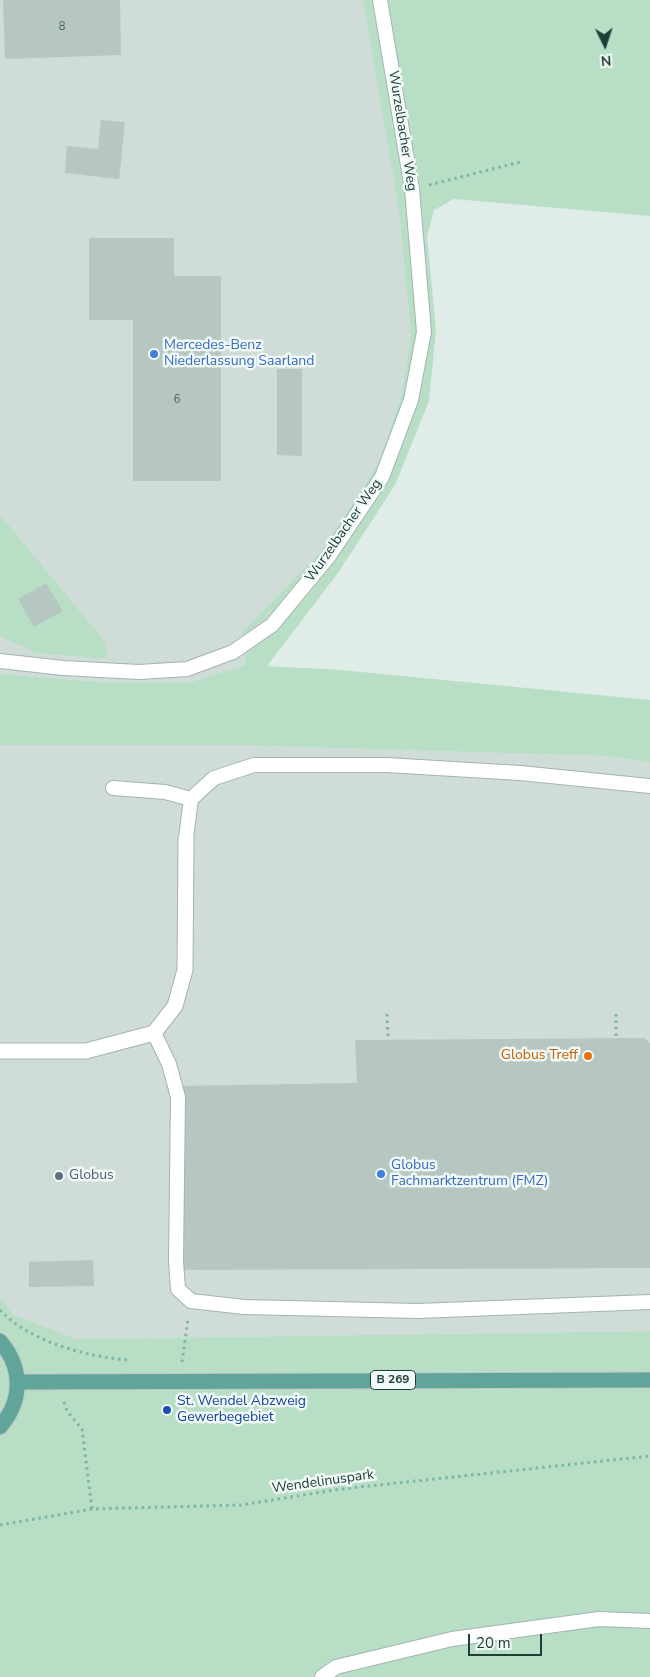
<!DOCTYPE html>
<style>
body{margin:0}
#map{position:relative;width:650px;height:1677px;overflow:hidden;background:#e0ece8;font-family:"Nunito Sans",sans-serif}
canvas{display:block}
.north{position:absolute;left:580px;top:20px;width:50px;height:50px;-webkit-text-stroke:4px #f1f9f6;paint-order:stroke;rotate:176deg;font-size:14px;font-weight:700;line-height:20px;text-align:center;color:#203e39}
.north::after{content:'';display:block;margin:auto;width:18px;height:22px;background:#203e39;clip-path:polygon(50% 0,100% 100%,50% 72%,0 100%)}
.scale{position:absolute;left:468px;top:1634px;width:74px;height:22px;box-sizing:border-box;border:2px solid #203e39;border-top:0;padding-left:6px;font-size:15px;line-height:18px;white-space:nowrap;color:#203e39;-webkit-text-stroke:4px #f1f9f6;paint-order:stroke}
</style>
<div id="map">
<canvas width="650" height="1677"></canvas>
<div class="north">N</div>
<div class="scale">20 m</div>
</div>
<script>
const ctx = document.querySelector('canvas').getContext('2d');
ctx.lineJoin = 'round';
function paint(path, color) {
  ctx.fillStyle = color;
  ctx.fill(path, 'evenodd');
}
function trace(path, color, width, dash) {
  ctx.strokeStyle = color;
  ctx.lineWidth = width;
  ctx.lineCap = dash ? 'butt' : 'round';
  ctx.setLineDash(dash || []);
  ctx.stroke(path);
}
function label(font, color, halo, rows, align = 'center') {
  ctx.font = font + ' "Nunito Sans",sans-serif';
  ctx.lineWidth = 5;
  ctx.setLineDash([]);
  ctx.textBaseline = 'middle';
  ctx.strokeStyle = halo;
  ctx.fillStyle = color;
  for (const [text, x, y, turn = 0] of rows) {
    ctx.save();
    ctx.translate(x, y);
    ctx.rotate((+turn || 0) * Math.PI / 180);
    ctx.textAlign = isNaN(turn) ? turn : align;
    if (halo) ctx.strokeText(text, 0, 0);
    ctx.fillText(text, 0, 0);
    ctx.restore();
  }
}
const built = new Path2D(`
 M0 0H363L399 211 411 334 401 397 377 466 321 551 242 632 246 665 188 683 102 682 0 674Z
 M0 745H230L606 756 650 762V1331L77 1339 14 1315 0 1298Z`);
const green = new Path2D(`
 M363 0H650V216L454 199 434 210 427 237 436 330 429 401 395 485 338 573 267 666 341 670 650 700V762L606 756 230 745H0V674L102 682 188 683 246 665 242 632 321 551 377 466 401 397 411 334 399 211Z
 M0 515 106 643 107 659 36 653 0 636Z
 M0 1298 14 1315 77 1339 650 1331V1677H0Z`);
const building = new Path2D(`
 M3 0H120L121 55 5 59Z
 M101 120 125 122 119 179 65 173 67 146 98 149Z
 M89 238H174V276H221V481H133V320H89Z
 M277 369H302V456L277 455Z
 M46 583 63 611 34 627 18 599Z
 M644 1038 650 1043V1268L182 1270 181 1086 357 1083 355 1040Z
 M93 1260 94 1286 29 1287V1262Z`);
const path = new Path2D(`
 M429 185 520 162
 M387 1014 388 1039
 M616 1014V1038
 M0 1310C30 1342 85 1356 127 1360
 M182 1362 188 1319
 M64 1402 67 1411 82 1429 92 1509
 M0 1525 92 1509 241 1505 341 1489 650 1456`);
const service = new Path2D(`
 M0 661 63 668 139 672 187 669 233 652 272 625 329 556 382 477 411 400 424 332 412 189 380 0
 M113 788 165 792 191 799
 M186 838 191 799 214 778 254 765H387L520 773 650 786
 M154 1033 169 1064 178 1097 176 1261 178 1289 191 1301 244 1307 418 1311 650 1302
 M322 1677 336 1667 452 1639 599 1619 650 1621`);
const minor = new Path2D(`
 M0 1051H86L154 1033 175 1006 185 970 186 838`);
const primary = new Path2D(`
 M0 1341C23 1368 23 1400 0 1427
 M18 1382 650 1380`);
const markers = [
 [154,354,5,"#3f7fe0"],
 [588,1056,5,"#e8710a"],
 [381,1174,5,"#3f7fe0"],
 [59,1176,5,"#5c6f8a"],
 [167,1410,5,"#1a4fb4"]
];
const numberNames = [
 ["8",62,27],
 ["6",177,400]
];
const shields = [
 [393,1380,45]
];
const shieldNames = [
 ["B 269",393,1380]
];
const streetNames = [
 ["Wurzelbacher Weg",402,131,81],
 ["Wurzelbacher Weg",344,531,-55],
 ["Wendelinuspark",323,1482,-8]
];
const shopNames = [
 ["Mercedes-Benz",164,346],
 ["Niederlassung Saarland",164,362],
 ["Globus",391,1166],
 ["Fachmarktzentrum (FMZ)",391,1182]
];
const foodNames = [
 ["Globus Treff",578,1056]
];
const serviceNames = [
 ["Globus",69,1176]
];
const transitNames = [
 ["St. Wendel Abzweig",177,1402],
 ["Gewerbegebiet",177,1418]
];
paint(built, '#cfdcd7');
paint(green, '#b8dfc6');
paint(building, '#b6c7c1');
trace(service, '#a3b4b0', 16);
trace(minor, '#a3b4b0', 17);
trace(primary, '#c1c9c8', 17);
trace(path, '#7eb3a7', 3, [2.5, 4]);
trace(service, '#fff', 14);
trace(minor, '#fff', 15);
trace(primary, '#61a59a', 15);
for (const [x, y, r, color] of markers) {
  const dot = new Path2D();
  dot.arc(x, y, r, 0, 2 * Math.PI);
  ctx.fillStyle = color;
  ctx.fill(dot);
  trace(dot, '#f1f9f6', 2);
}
label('11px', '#46605b', null, numberNames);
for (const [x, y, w] of shields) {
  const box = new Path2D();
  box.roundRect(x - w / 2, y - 9.5, w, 19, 4);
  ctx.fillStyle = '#f1f9f6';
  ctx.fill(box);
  trace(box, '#203e39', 1);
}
label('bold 12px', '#203e39', null, shieldNames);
label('14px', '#203e39', '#f1f9f6', streetNames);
label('14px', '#366cbe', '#f1f9f6', shopNames, 'left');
label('14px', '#c56008', '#f1f9f6', foodNames, 'right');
label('14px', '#4e5e75', '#f1f9f6', serviceNames, 'left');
label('14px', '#164399', '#f1f9f6', transitNames, 'left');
</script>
